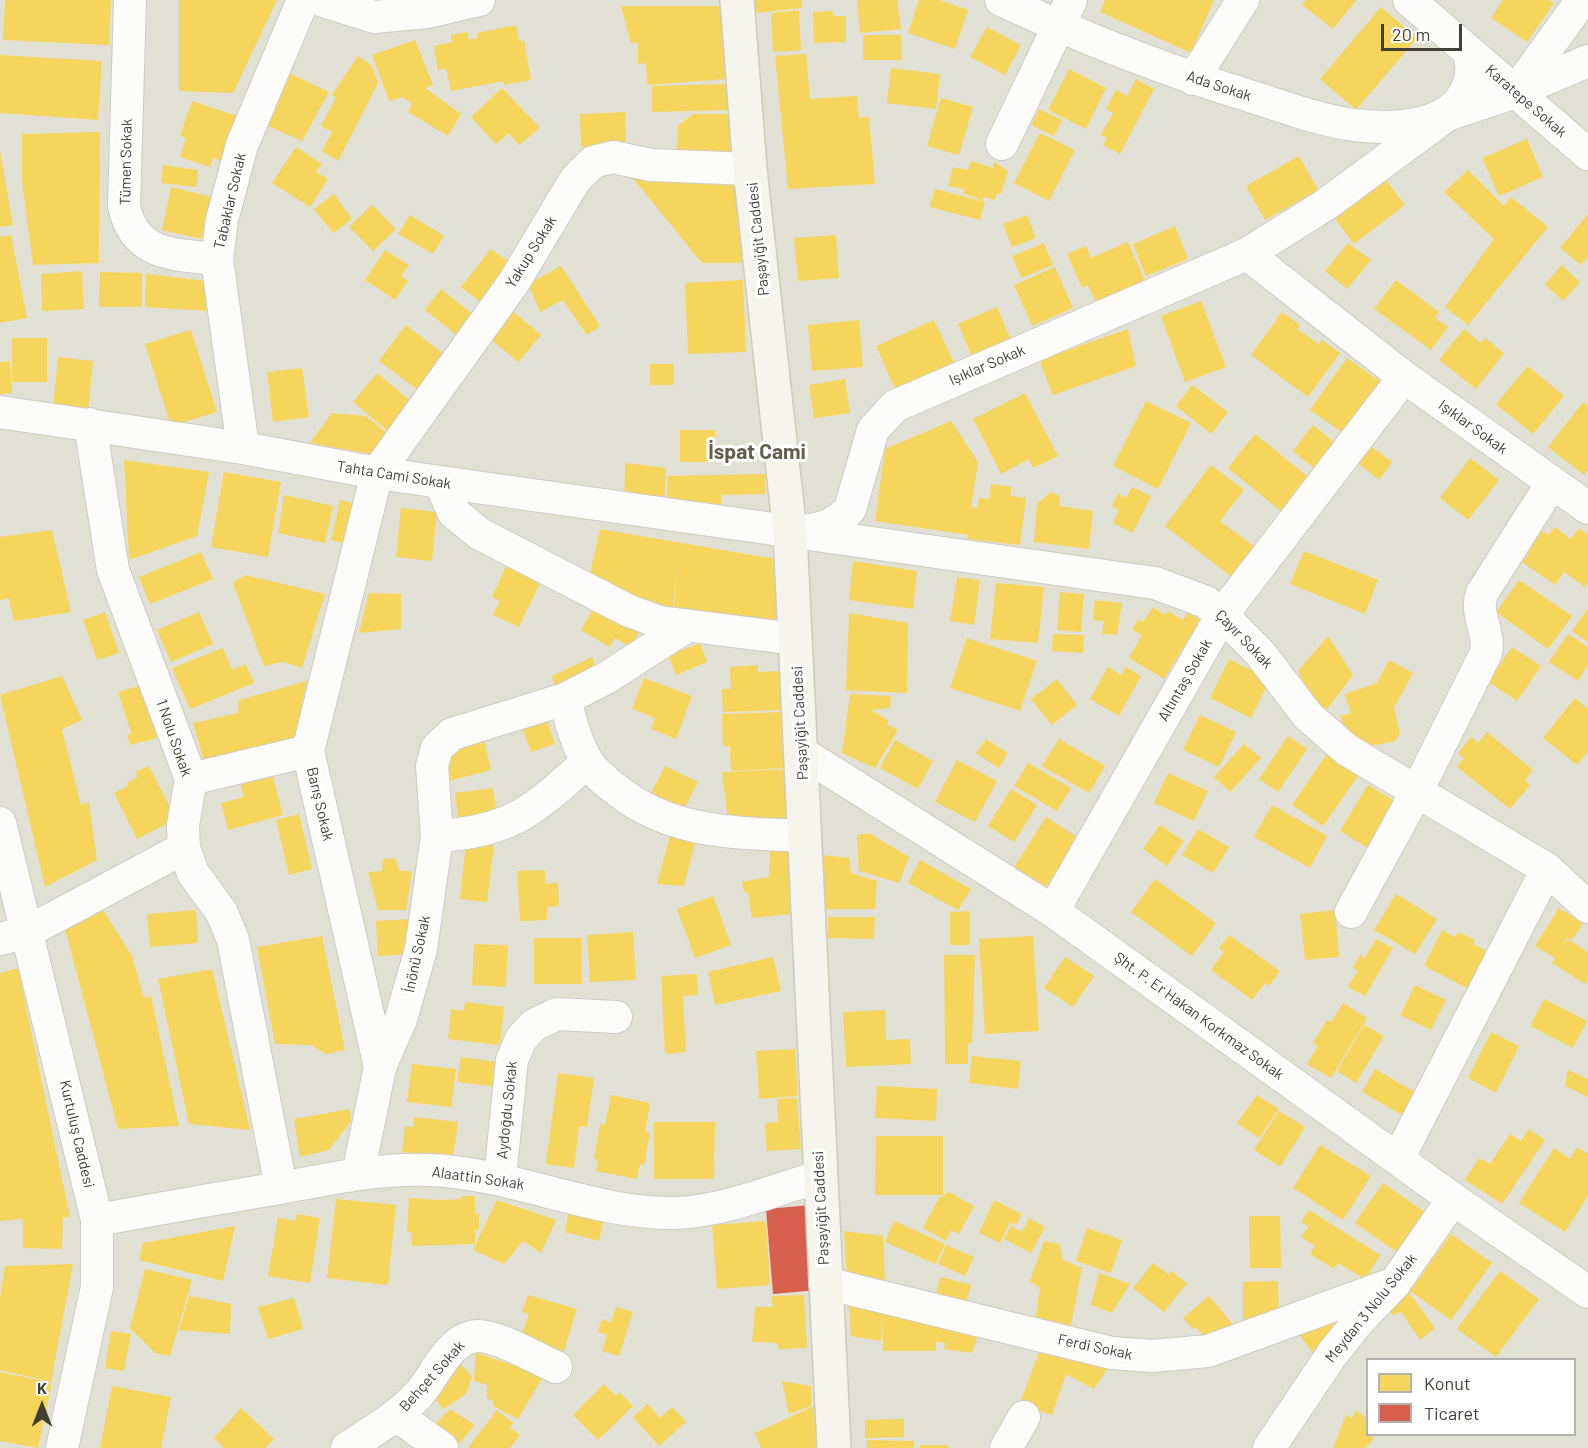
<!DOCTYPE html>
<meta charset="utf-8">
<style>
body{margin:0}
#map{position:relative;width:1588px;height:1448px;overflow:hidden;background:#eeede7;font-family:Barlow,sans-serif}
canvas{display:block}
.legend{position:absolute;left:1366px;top:1358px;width:210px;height:78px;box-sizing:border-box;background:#fff;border:2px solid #b3b2ae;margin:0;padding:8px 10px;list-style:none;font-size:18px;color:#423f35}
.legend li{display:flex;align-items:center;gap:12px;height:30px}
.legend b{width:30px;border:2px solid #b3b2ae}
.north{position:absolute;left:12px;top:1376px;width:60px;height:60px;-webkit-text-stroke:4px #fff;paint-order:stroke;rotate:0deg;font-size:16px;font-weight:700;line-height:24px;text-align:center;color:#423f35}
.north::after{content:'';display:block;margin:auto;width:21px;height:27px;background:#423f35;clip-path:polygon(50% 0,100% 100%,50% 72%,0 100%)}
.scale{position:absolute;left:1381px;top:24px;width:81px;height:27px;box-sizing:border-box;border:3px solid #423f35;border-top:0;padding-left:8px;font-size:18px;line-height:21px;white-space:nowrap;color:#423f35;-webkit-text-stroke:4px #fff;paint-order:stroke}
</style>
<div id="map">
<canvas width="1588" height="1448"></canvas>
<ul class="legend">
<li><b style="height:16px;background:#f6d55c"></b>Konut</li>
<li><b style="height:16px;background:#d6604d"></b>Ticaret</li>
</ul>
<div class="north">K</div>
<div class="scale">20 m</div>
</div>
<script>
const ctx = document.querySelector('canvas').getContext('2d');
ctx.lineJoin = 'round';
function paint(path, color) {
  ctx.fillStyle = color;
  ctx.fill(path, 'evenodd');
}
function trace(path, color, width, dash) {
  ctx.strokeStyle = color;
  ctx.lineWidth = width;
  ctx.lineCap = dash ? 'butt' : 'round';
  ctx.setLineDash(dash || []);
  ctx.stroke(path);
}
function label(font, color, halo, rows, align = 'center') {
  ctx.font = font + ' Barlow,sans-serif';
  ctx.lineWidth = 6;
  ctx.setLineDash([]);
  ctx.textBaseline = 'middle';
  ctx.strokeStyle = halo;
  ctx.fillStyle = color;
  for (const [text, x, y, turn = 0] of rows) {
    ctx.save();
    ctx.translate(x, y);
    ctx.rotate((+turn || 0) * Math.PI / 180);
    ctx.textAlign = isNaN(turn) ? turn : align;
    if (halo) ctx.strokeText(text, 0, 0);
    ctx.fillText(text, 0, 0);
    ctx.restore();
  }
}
const residential = new Path2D(`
 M0 0H1588V1448H0ZM1368 1360H1574V1434H1368Z`);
const homes = new Path2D(`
 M5 0H111L109 45 3 40Z
 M179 0H277L233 93 179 91Z
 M754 0H801L802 8 755 13Z
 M857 0H897L901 29 860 33Z
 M919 0H939L968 10 955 49 908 33Z
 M1105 0H1214L1191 53 1100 12Z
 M1306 0H1356L1333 29 1302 5Z
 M1503 0H1549L1554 3 1527 42 1491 18Z
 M621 6H721L726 79 647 85 646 63 638 64V43H631Z
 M1381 7 1417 38 1356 110 1320 79Z
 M799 10 801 50 773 52 771 13Z
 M833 11V16H846V42L814 43 813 12Z
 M516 25 519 41H524L531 80 504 85V81L451 91 446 68 438 70 434 46 452 42 451 35 467 32 469 40 478 38 477 33Z
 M987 27 1021 45 1005 75 970 57Z
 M863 35H901L902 60H863Z
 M415 40 433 85 425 88 461 114 448 136 408 112 412 104 403 97 389 101 372 55Z
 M806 54 810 99 857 96 859 118 869 117 875 184 788 189 775 56Z
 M0 55 102 61 98 120 0 113Z
 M358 56 371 65 378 83 338 161 322 151 332 132 321 126 336 98 332 95Z
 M891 68 940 74 936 109 887 103Z
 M1069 69 1106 88 1086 129 1048 110Z
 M289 73 329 92 302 141 263 124Z
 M1136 79 1154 89 1120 154 1103 145 1107 138 1101 135 1113 113 1106 109 1116 90 1127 96Z
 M729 84V110L652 112V86Z
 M502 88 540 128 519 145 509 133 496 144 471 117Z
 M941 98 973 107 959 155 927 146Z
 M192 101 240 117 226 162 213 158 210 167 180 157 186 138 180 136Z
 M1039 109 1062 120 1054 136 1031 125Z
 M625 112 626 147H581L580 114Z
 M693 114H735L733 163 676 161 678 126Z
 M100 132 99 263 33 265 22 181V134Z
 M1040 133 1075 150 1049 201 1014 183Z
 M1527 139 1543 177 1499 196 1482 158Z
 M296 147 322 164 316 172 328 179 310 207 272 183Z
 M0 151 13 225 0 227Z
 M1299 156 1318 190 1265 220 1246 186Z
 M971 161 993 168 994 162 1008 171 1001 194 997 193 995 200 984 197 983 201 963 193 964 189 948 186 953 167 968 170Z
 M163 165 198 170 196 187 161 183Z
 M1468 170 1504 206 1511 197 1548 227 1468 325 1445 307 1494 239 1444 192Z
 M632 177 735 180 743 263H702Z
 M1386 180 1405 205 1354 244 1335 219Z
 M171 187 211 197 201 239 162 230Z
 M935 189 985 202 980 220 930 207Z
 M334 194 352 219 333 233 314 209Z
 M372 205 396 229 373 251 349 227Z
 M1588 214V257L1581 265 1560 248Z
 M410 215 444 236 433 254 398 234Z
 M1027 215 1036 238 1012 247 1003 224Z
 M1175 226 1188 259 1146 276 1133 244Z
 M11 235 27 318 0 323V237Z
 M836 235 839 278 798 281 794 238Z
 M1128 242 1145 281 1096 302 1088 285 1082 288 1067 254 1086 246 1091 258Z
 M1044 243 1053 265 1021 278 1012 256Z
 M1348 243 1371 260 1347 289 1325 271Z
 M491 249 514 266 484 305 461 287Z
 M385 250 409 265 401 276 408 281 395 300 365 280Z
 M1562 265 1580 282 1563 301 1545 284Z
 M561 266 600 326 587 335 563 300 540 312 528 284Z
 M1055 267 1073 308 1032 326 1014 285Z
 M82 271 84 309 42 311 41 274Z
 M100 272 142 273V307H99Z
 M146 274 207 281 209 311 145 307Z
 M743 280 746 352 688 354 685 283Z
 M1396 280 1439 312 1435 318 1448 327 1431 350 1374 309Z
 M441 289 475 316 458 336 425 310Z
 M1201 301 1226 367 1185 382 1161 316Z
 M997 307 1012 342 973 359 958 324Z
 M511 310 541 335 518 362 488 337Z
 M1282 312 1300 325 1297 329 1319 344 1322 340 1340 353 1308 397 1251 355Z
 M859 320 863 367 812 371 808 325Z
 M934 320 954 363 895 389 876 346Z
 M406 325 453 361 426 396 379 361Z
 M1128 329 1136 366 1053 395 1039 360Z
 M1464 329 1481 343 1485 338 1504 353 1476 389 1439 360Z
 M191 330 217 412 171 426 145 344Z
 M12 338H47V382H12Z
 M58 357 93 361 88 411 53 407Z
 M1347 358 1385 385 1349 437 1310 410Z
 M10 361 12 393 0 394V362Z
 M650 364H674V385H650Z
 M1528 366 1564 396 1533 434 1496 404Z
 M302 368 309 417 273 422 267 372Z
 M377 373 419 408 395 437 353 402Z
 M845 379 850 413 814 418 809 385Z
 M1192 385 1228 412 1211 434 1176 406Z
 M1025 393 1058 456 1033 468 1029 459 1001 474 973 419Z
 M1146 401 1191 423 1158 489 1113 466Z
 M1583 402 1588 406V470L1584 475 1548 447Z
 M332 413 366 416 387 433 371 454 310 443Z
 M951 421 978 462 971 507 977 508 979 498 989 499 991 484 1012 487 1010 496 1026 498 1020 545 968 539V535L875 521 885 449Z
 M1313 425 1341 448 1320 473 1293 451Z
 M680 430H715V462H680Z
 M1255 434 1317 484 1289 518 1228 468Z
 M1368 444 1392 462 1379 480 1355 461Z
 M1470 458 1499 480 1468 520 1440 498Z
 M124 460 209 472 197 536 129 560Z
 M625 463 666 468 664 505 624 500Z
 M1211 465 1244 490 1220 521 1260 551 1237 581 1165 526Z
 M224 472 281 482 268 557 211 547Z
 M765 474V494L721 495V504L668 506 667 476Z
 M1132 487 1151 496 1133 533 1113 523 1119 510 1112 506 1118 494 1126 498Z
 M1051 492 1060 496 1059 506 1093 511 1089 549 1034 542 1037 504Z
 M284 495 333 506 325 543 278 533Z
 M340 500 360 505 350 545 331 540Z
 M401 508 437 512 432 561 396 557Z
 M1555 527 1571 539 1579 528 1588 534V583L1585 587 1564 572 1555 585 1522 562 1529 554 1524 551 1540 529 1548 535Z
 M600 529 781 560 784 631 674 612 678 554 673 613 589 578Z
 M52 530 71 612 14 621 9 598 0 600V537Z
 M1304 551 1378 580 1365 614 1290 584Z
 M201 552 213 579 150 604 139 577Z
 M853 561 917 571 913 609 849 600Z
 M508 562 543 577 519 627 493 615 500 601 492 597Z
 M245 575 325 594 302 668 283 662 264 666 233 583Z
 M957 577 980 580 974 625 950 621Z
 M1519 580 1572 616 1548 649 1496 612Z
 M996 583 1044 587 1038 643 990 639Z
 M1060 592 1084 594 1081 632 1057 630Z
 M369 593 401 594V629L359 633Z
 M1095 600 1122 603 1117 635 1102 634 1104 621 1093 620Z
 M596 604 640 630 630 647 615 638 609 647 581 630Z
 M1153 607 1165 615 1168 611 1183 620 1188 612 1200 620 1164 679 1129 658 1142 635 1132 630 1138 619 1143 622Z
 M1588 608V642L1572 631Z
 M105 612 119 653 97 660 83 620Z
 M199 612 213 644 171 662 157 630Z
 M849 613 908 623 907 693 846 690Z
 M1053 634 1084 635 1083 653 1052 651Z
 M1568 634 1588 647V665L1578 681 1549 662Z
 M1328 636 1353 675 1321 717 1298 671Z
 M967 638 1037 661 1020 711 950 688Z
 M700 643 707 662 676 675 668 655Z
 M1512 647 1541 666 1517 701 1488 682Z
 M223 648 232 670 246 664 254 683 190 709 172 668Z
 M592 657 597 671 556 692 552 676Z
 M1229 659 1270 680 1251 718 1210 698Z
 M1389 660 1413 673 1394 708 1400 734 1395 741 1358 749 1349 740 1340 716 1351 713 1345 694 1377 683Z
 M758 665V672L782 671 784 710 723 712 722 689H731L730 667Z
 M1108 667 1121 675 1126 667 1141 676 1119 716 1090 699Z
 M62 676 82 720 62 729 81 805 89 802 97 860 45 887 0 695Z
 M644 678 692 696 676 739 651 729 655 718 632 709Z
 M1057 679 1077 705 1052 725 1031 699Z
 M307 681 295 737 204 761 193 723 238 713 239 700Z
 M142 685 157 738 130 745 127 735 131 733 118 692Z
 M850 694 891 696 890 708 871 710 888 720 887 724 898 730 875 768 842 753Z
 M1575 698 1588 709V752L1577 765 1543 738Z
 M544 712 555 744 531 752 520 721Z
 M784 712 787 768 731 771 730 746H723L722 714Z
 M1200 715 1236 732 1219 767 1183 750Z
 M1487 732 1533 770 1525 780 1530 785 1510 809 1457 767 1464 758 1458 753 1471 737 1478 743Z
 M483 736 491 770 449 781 442 756 451 745Z
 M1288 736 1307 749 1278 792 1259 779Z
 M986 739 1008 753 999 768 976 753Z
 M1059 739 1105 766 1089 793 1042 766Z
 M895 740 933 761 918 789 880 768Z
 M1244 744 1261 758 1230 792 1214 777Z
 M1327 754 1358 776 1323 826 1292 805Z
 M957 760 997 781 975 822 935 802Z
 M1028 763 1071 788 1057 811 1014 786Z
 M149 766 176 819 137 839 114 793 128 786 127 783 138 777 135 772Z
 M665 766 698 782 681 815 648 799Z
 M792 769 794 828H729L722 772Z
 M1168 773 1208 791 1194 821 1154 803Z
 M272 774 283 815 228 830 221 803 244 797 240 782Z
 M1368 785 1396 802 1368 848 1340 831Z
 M493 788 498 820 459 826 455 793Z
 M1011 789 1037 805 1014 842 988 826Z
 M1272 805 1327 836 1310 868 1254 837Z
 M299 814 312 869 289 875 276 820Z
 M1046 817 1077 837 1045 889 1013 869Z
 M1160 825 1184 841 1167 866 1143 849Z
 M1198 829 1229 847 1213 873 1182 855Z
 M869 833 909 857 899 883 859 871 857 835Z
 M670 836 696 839 684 886 657 884Z
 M466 842 494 845 487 902 460 899Z
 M770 850H789L790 914 752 918 748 892 744 893 742 882 769 877Z
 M823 855 849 858 851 873 877 881 875 909H826Z
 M395 858 400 871H412L406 910H378L368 872 382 871 383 859Z
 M920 860 971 889 958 910 908 883Z
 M545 870V884L558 883 559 906 547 907V920L520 921 517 871Z
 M1155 879 1216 923 1192 956 1131 912Z
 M1396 894 1437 919 1415 954 1374 930Z
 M713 896 731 945 695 958 677 909Z
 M98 902 132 956 144 998 151 996 179 1126 118 1129 63 921Z
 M1559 908 1583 923 1572 940 1567 937 1560 949 1567 939 1588 952V980L1585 984 1552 963 1555 958 1535 946Z
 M196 910 198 943 150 947 147 914Z
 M1335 910 1339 957 1305 960 1300 914Z
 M970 911V945H950V912Z
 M828 917H875L874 939 828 938Z
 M412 919 414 954 378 956 376 921Z
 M1442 930 1455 937 1458 932 1475 940 1473 944 1487 951 1469 989 1424 966Z
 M633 932 636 980 590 982 587 935Z
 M1229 935 1280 971 1269 986 1265 983 1252 1000 1211 970 1224 952 1219 948Z
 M322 936 345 1050 326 1054 311 1045 275 1044 257 947Z
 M1033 936 1039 1031 985 1034 979 939Z
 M534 938H581V984H534Z
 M1376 939 1393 948 1365 996 1348 987 1358 970 1353 968 1360 955 1365 958Z
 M474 944 508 945 506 987 472 985Z
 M944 955H975L972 1043H968V1064H945Z
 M773 957 781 991 715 1005 708 972Z
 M1065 957 1094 976 1073 1007 1044 988Z
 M18 968 70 1217H63L62 1249 23 1248V1219L0 1221V973Z
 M212 969 233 1057 250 1130 189 1124 158 979Z
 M697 974 698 995 683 996 686 1052 665 1054 661 976Z
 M1415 985 1446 1000 1431 1030 1400 1015Z
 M1544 999 1587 1021 1573 1048 1530 1026Z
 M465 1002 504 1007 500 1045 448 1039 451 1009 464 1011Z
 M1343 1003 1367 1018 1331 1078 1307 1064 1318 1046 1313 1043 1327 1020 1331 1022Z
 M885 1010 886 1040 910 1039 911 1064 846 1067 843 1012Z
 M1364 1025 1384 1036 1356 1083 1337 1071Z
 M1491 1032 1519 1046 1496 1093 1468 1078Z
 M795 1049 798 1096 759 1099 756 1051Z
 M972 1056 1021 1061 1018 1089 969 1083Z
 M461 1057 502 1063 498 1087 457 1082Z
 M412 1064 456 1069 451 1107 407 1102Z
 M1375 1069 1418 1094 1405 1117 1362 1092Z
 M1568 1070 1588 1079V1097L1565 1086Z
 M558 1073 594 1078 587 1127 579 1126 574 1168 546 1164Z
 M877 1086 937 1089 936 1121 875 1118Z
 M611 1095 650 1103 645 1132 650 1133 644 1165 640 1164 637 1179 596 1171 598 1159H594L600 1124 605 1125Z
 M1257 1095 1279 1109 1259 1138 1237 1123Z
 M797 1098 801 1149 767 1151 765 1123 778 1122 777 1099Z
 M350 1109 351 1121 329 1150 300 1157 294 1119Z
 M1279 1111 1305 1127 1280 1167 1254 1150Z
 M414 1117 458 1122 453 1159 402 1152 405 1126 413 1127Z
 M654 1122H715L714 1179H654Z
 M1529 1129 1545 1140 1502 1204 1465 1180 1479 1158 1490 1164 1510 1134 1521 1141Z
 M876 1136H943V1195H875Z
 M1320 1145 1371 1176 1343 1220 1293 1188Z
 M1577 1147 1588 1154V1196L1565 1232 1519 1203 1554 1148 1570 1159Z
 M1383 1183 1426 1213 1398 1253 1355 1223Z
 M949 1192 974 1206 959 1234 951 1230 946 1241 923 1228 939 1198Z
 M461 1196H475V1215L479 1214V1230H475V1244L412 1246 411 1232H407L409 1198 442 1200 462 1199Z
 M336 1199 396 1205 388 1285 327 1278Z
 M497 1200 556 1220 541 1253 523 1241 504 1264 473 1250Z
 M994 1200 1022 1214 1016 1225 1010 1222 1000 1243 979 1233Z
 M1309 1210 1380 1255 1365 1279 1338 1263 1334 1269 1310 1254 1315 1246 1301 1237 1309 1226 1301 1222Z
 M569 1211 604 1219 599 1241 565 1232Z
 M297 1214 320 1218 310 1283 268 1276 278 1218 296 1221Z
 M1249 1216H1280L1281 1268H1250Z
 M1029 1218 1045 1227 1031 1253 1004 1239 1011 1226 1022 1232Z
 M766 1221 770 1285 717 1289 712 1225Z
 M894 1221 945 1244 935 1264 885 1242Z
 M235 1226 223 1281 139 1260 143 1243Z
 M1087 1228 1122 1240 1111 1273 1076 1261Z
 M844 1231 883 1236 885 1282 847 1277Z
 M1451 1234 1492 1263 1451 1320 1410 1291Z
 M1044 1241 1059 1244 1063 1260 1082 1268 1071 1325 1035 1320 1040 1288 1030 1281Z
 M946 1245 974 1257 965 1276 938 1264Z
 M1153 1263 1168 1274 1171 1271 1187 1283 1164 1312 1133 1288Z
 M73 1264 51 1382 0 1370V1297L5 1266Z
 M145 1269 192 1280 170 1356 155 1353 130 1328Z
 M1500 1271 1539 1299 1496 1357 1457 1329Z
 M1099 1273 1130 1284 1112 1313 1091 1305Z
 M941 1277 971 1285 964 1310 933 1301Z
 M1278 1281 1279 1319H1243V1282Z
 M1405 1287 1435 1328 1420 1340 1401 1312 1393 1315 1385 1305Z
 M528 1295 577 1309 563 1354 520 1339 529 1314 522 1312Z
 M804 1295 807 1348 778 1349V1343L752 1342 755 1307H773L771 1296Z
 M189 1296 231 1304 230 1334 179 1330Z
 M848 1296 981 1326 972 1353 944 1349 945 1343 936 1342V1351H883L882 1314 881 1341 851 1336Z
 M1209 1296 1236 1328 1208 1342 1196 1327 1193 1329 1183 1318Z
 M294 1298 303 1329 268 1339 258 1307Z
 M616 1307 633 1312 619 1356 602 1351 607 1335 598 1332 602 1319 611 1322Z
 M1338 1318 1345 1326 1315 1356 1296 1330Z
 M111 1331 131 1334 124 1371 105 1368Z
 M1041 1348 1076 1350 1107 1369 1094 1389 1066 1374 1052 1415 1019 1405Z
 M476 1353 544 1375 518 1419 493 1406V1401L487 1398V1385L474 1381Z
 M455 1357 472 1377 466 1394 443 1409 430 1393Z
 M0 1372 52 1383 38 1448 0 1441Z
 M782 1381 811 1386V1406L789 1414Z
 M604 1384 616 1396 619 1392 633 1406 598 1440 573 1415Z
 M112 1386 171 1397 161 1448H100Z
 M648 1404 660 1418 672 1407 686 1422 659 1446 633 1417Z
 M814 1406 816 1448H761L755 1433Z
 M241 1408 274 1439 265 1448H224L214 1438Z
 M450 1409 475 1425 455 1448 431 1429Z
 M497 1410 513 1423 510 1428 520 1435 510 1448H468Z
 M1356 1410 1368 1420V1434L1374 1439 1365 1448H1333L1346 1415 1352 1418Z
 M904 1419V1437L865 1438V1420Z
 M867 1440 914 1441V1448H867Z
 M920 1445H948V1448H920Z`);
const shops = new Path2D(`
 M811 1205 818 1290 773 1294 766 1209Z`);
const street = new Path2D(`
 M130 0 124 206C135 257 174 254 217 259
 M320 0 374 17 428 12 479 0
 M1001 0C1083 38 1167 71 1253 97 1286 108 1320 120 1354 125 1387 129 1439 129 1461 99 1471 85 1474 69 1469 52
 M1409 0 1588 154
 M1193 79 1243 0
 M1516 91 1582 0
 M1002 144 1071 0
 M1247 254 1404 377 1588 508
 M0 412 243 448 377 473 1155 583 1206 602 1222 615 1259 652 1308 716 1347 750 1547 869 1588 907
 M90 424 113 570 191 779 183 825 184 848 193 873 222 913 233 940 281 1187
 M243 448 217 259 222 220 242 145 303 0
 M440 482 453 512 480 534 629 611 660 622 795 639
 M802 531C822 529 837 524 850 509L873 430 895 406 1247 254 1325 205 1447 115 1515 92 1588 61
 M565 699C570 719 575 740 586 759 593 772 606 782 618 791 672 834 739 833 805 836
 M802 753 1053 911 1453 1199 1588 1292
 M191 779 308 751
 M0 823 97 1220V1287L62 1448
 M437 836C511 832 534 810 587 762
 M1053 911 1222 615 1404 377
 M1351 912 1416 793 1486 653C1491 633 1474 614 1482 593L1552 483
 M0 939 27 932 184 848
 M380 1067 308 751 377 473 514 282 575 180 593 162 613 157 651 165 750 169
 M1398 1159 1547 869
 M358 1174 380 1067 401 1019 421 949 437 836 432 766 437 748 452 734 565 699 606 678 687 626
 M500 1178 512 1060 521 1039 534 1025 557 1014 616 1017
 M97 1220C158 1209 219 1198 280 1188 329 1179 379 1168 429 1170 513 1173 593 1214 674 1213 723 1212 773 1190 819 1177
 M825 1283 1112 1353 1152 1356 1208 1351 1395 1283
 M396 1415 442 1448
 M347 1448C371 1432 398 1417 418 1395 435 1377 449 1336 479 1336 501 1337 535 1358 556 1367
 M1006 1448 1024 1417
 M1269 1448 1333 1353 1357 1323 1395 1283 1453 1199`);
const secondary = new Path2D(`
 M737 0 750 169 790 533 834 1448`);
const streetNames = [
 ["Ada Sokak",1219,86,18],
 ["Karatepe Sokak",1526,101,41],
 ["Tümen Sokak",126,162,-89],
 ["Tabaklar Sokak",230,201,-77],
 ["Paşayiğit Caddesi",758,239,-96],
 ["Yakup Sokak",531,252,-58],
 ["Işıklar Sokak",987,365,-23],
 ["Işıklar Sokak",1473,427,36],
 ["Tahta Cami Sokak",394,475,9],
 ["Çayır Sokak",1244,639,46],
 ["Altıntaş Sokak",1185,680,-60],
 ["Paşayiğit Caddesi",800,723,-93],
 ["1 Nolu Sokak",174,738,71],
 ["Barış Sokak",320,804,77],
 ["İnönü Sokak",417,954,-78],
 ["Şht. P. Er Hakan Korkmaz Sokak",1199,1016,36],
 ["Aydoğdu Sokak",507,1110,-84],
 ["Kurtuluş Caddesi",77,1134,77],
 ["Alaattin Sokak",478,1178,8],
 ["Paşayiğit Caddesi",821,1208,-93],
 ["Meydan 3 Nolu Sokak",1371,1308,-51],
 ["Ferdi Sokak",1095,1347,12],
 ["Behçet Sokak",432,1376,-48]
];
const districtNames = [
 ["İspat Cami",757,452]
];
paint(residential, '#e1e0d5');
paint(homes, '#f6d55c');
paint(shops, '#d6604d');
trace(street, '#cccbc5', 34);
trace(secondary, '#cccbbf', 36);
trace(street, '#fcfcfb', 32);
trace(secondary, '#f5f5ee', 33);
label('15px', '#423f35', '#fff', streetNames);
label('bold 21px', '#645f4d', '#fff', districtNames);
</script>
